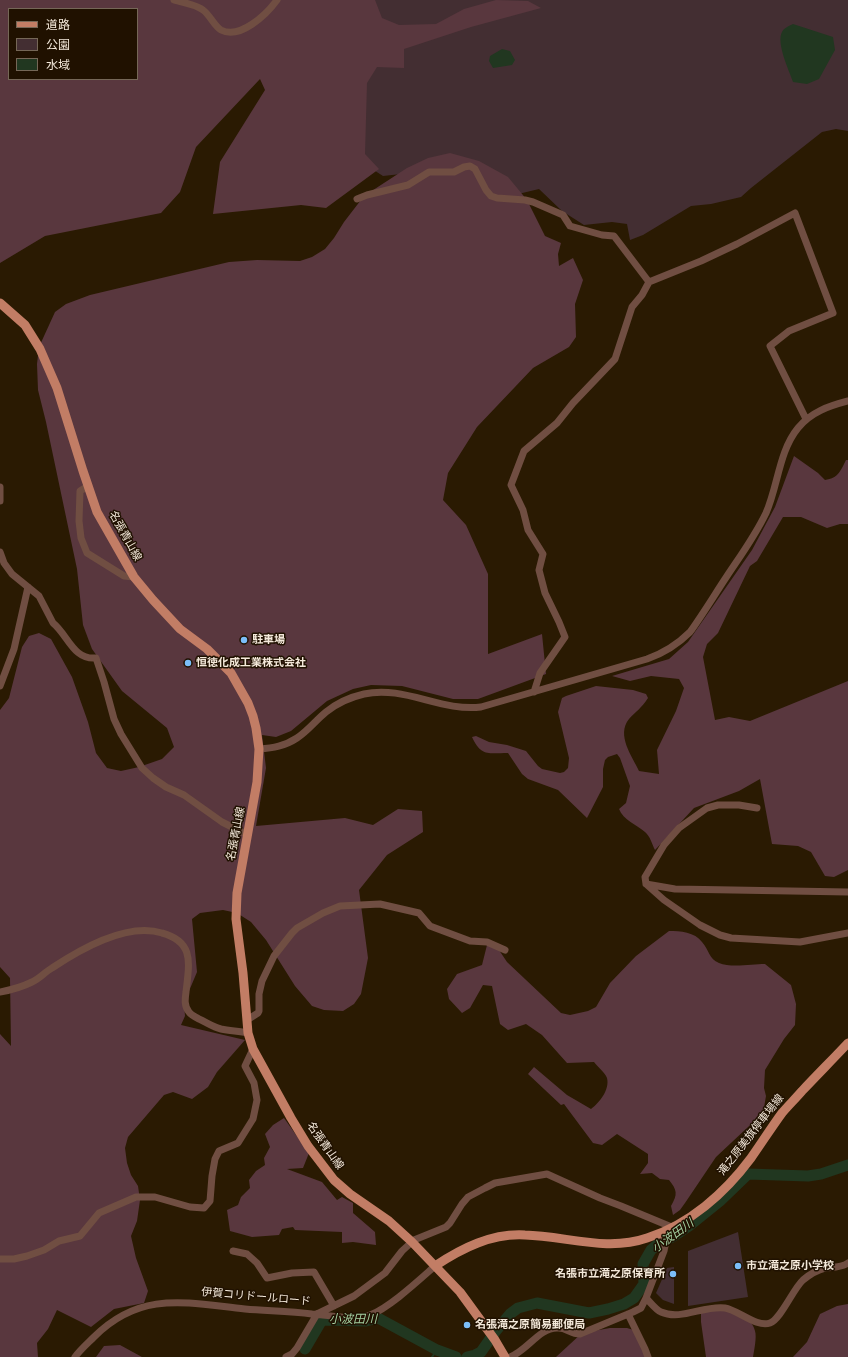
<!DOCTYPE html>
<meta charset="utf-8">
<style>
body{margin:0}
#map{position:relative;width:848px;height:1357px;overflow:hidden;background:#2a1a02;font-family:Manrope,"Noto Sans JP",sans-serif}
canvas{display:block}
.legend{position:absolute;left:8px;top:8px;width:130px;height:72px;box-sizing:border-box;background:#201100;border:1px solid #756757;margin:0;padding:5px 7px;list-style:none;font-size:12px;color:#f4e9da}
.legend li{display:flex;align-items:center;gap:8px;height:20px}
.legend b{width:20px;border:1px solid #756757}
</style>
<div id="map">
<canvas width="848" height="1357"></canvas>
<ul class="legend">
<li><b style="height:5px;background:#c27d65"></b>道路</li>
<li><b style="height:11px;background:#432e32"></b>公園</li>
<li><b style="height:11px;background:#213720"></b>水域</li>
</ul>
</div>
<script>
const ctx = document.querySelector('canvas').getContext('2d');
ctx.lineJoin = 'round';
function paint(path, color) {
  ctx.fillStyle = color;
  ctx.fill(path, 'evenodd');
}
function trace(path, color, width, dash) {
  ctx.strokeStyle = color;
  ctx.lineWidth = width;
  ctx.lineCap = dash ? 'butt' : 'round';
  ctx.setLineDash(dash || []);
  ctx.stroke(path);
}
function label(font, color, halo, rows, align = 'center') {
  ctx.font = font + ' Manrope,"Noto Sans JP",sans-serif';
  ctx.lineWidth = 3;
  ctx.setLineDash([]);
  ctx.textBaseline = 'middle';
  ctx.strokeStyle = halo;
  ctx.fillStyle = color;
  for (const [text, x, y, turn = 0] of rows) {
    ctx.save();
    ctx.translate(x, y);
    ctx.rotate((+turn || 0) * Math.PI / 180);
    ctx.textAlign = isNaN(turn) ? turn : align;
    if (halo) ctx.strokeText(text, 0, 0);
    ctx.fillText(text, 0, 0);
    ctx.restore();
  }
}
const green = new Path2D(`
 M371 0H848V131L836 129 822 132 751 188 741 197 711 204 691 206 643 235 630 240 627 224 612 222 584 225 562 211 539 189 514 195 410 173 383 176 369 167 358 150Z
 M738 1232 748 1297 688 1306V1251Z
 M674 1267V1304L663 1300 656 1293 667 1268Z`);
const forest = new Path2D(`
 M0 0H375L382 18 399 25 436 24 464 9 496 0 528 1 541 8 471 27 404 49V68L377 67 367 83 365 154 379 169 326 208 301 205 213 214 220 162 265 90 260 79 196 147 180 192 161 213 45 236 0 263ZM9 9H137V79H9Z
 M450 153 479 161 508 177 527 200 545 236 561 243 558 254 559 266 573 258 583 280 575 304 576 337 569 347 533 368 477 427 448 473 443 500 466 525 488 574V654L542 634 546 674 478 699H453L402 686 371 685 353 689 327 701 291 731 276 737 262 735 266 768 256 826 345 818 373 825 398 809 422 811 423 832 387 855 359 890 368 958 361 994 354 1004 343 1011 324 1010 312 1006 295 986 266 940 251 922 237 913 223 910 200 913 192 919 197 972 184 1003 185 1016 181 1025 245 1040 217 1072 208 1087 192 1099 173 1092 164 1095 128 1137 125 1148 127 1163 131 1175 138 1186 140 1200 137 1221 131 1236 136 1258 148 1291 144 1303 114 1309 91 1327 57 1310 48 1329 37 1343 38 1357H0V1034L11 1046 10 978 0 967V710L9 698 22 647 29 636 39 633 51 639 72 677 88 722 96 753 107 768 121 771 139 767 162 759 174 747 167 728 122 691 92 649 83 625 77 569 46 422 38 390 37 364 39 347 55 312 66 304 90 295 229 262 257 260 300 261 312 257 325 249 334 238 344 222 364 196 407 168 428 158Z
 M794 456 818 473 825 480C838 478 840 472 846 460H848V524H840L827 528 801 517H783L757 561 750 566 718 633 707 644 703 657 715 720 729 717 750 721 848 681V870L834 877 825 876 811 852 798 846 772 844 760 779 739 791 694 808 655 850C652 844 650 836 645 832 637 825 623 820 619 809L626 803 630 786 620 758 617 754 608 757 605 760 603 769V787L587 818 558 790 528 779 522 774 508 753C489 753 481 757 472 737L476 736 489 742 507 745 526 751 538 766 542 769 560 773 564 772 568 768 569 758 558 712 562 698 566 696 596 686 633 690 646 694 648 698C641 709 636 711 629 719 616 735 632 756 639 771L659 774 657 750 676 711 684 688 679 679 651 676 630 681 612 676 669 659 688 642 752 550 775 507Z
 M669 931C680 931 695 932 702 942 709 950 709 959 719 963 731 968 752 964 765 964L791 985 796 1004 795 1025 784 1039 765 1070 764 1088 766 1096 763 1113 716 1157 685 1203 680 1210 673 1215 671 1206C678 1194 677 1190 669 1180L660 1179 652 1173 640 1174 648 1163V1154L617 1134 602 1145 593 1143 564 1104 561 1105 528 1074 534 1067 567 1095 591 1109C599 1103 610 1090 607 1078 605 1073 598 1067 594 1062L567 1063 542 1035 526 1024 508 1030 500 1024 492 986 483 985 470 1008 462 1013 449 999 447 989 457 974 482 965 487 945 497 947 507 962 561 1013 570 1015 588 1011 596 1007 610 983 636 956Z
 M284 1118 309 1153 303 1168 287 1169 322 1182 337 1200 342 1197 353 1203V1213L375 1232 376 1245 353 1242 342 1243V1232L295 1230 293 1227 282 1229 279 1235 252 1237 230 1231 227 1210 238 1205 241 1197 250 1188 249 1180 256 1171 265 1165 264 1158 270 1147 265 1134 273 1125Z
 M848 1304V1357H793L807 1342 820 1314 837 1306Z
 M719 1308C732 1312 752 1316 755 1331 757 1337 754 1351 753 1357H706L701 1322V1313Z
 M610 1328H627L637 1331 646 1357H556L582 1333Z
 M120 1345 142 1357H96L104 1346Z`);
const water = new Path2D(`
 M793 24 833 37 835 50 819 79 807 84 793 82C789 70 776 43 782 32 784 28 789 26 793 24Z
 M502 49 510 51 515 60 512 65 493 68 489 61 490 56Z`);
const stream = new Path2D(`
 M432 1357 437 1350`);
const river = new Path2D(`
 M305 1349 322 1320 366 1321 378 1318 437 1350 456 1357
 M467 1357 475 1355 481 1352 495 1332 510 1314 518 1308 537 1303 589 1313 608 1309 624 1304 634 1298 644 1284 643 1264 651 1250 658 1244 674 1236 689 1226 720 1201 748 1174 808 1176 821 1174 848 1165`);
const minor = new Path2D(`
 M174 0C183 3 195 4 203 10 210 15 214 26 221 30 240 40 267 14 277 0
 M357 199 367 195 408 185 429 172H454L464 167 470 166 475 169 486 190 491 196 497 198 525 200 533 202 563 215 570 226 602 235 614 236 649 282
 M88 486 80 491 79 521 81 538 87 553 124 576 134 577
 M0 487V501
 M0 552 4 563 12 574 39 596 53 623C68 635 73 660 96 658L104 682 114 719 121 734 142 768 153 778 166 787 184 795 222 822 248 835
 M0 686 14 649 28 587
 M534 692 540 673 565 637 559 622 545 593 539 570 543 554 528 530 523 510 511 485 524 451 557 423 573 403 615 359 632 307 642 295 649 282 701 261 737 244 795 213 833 313 789 331 770 346 806 419
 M259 749C273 748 285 746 297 738 308 731 316 720 326 712 337 703 351 697 364 694 404 685 441 712 481 707L647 659C664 653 677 645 690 632 703 614 715 594 727 576 741 555 755 536 766 513 778 486 779 451 798 428 811 412 829 406 848 401
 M757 808 739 805H718L707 808 679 828 664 845 645 877 646 884 664 900 700 925 720 935 731 938 800 942 848 933
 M646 884 675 889 848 892
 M0 992C11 990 22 987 32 982 39 979 45 972 52 968 79 950 127 922 162 933 195 942 189 964 186 992 185 999 184 1006 189 1012 191 1015 195 1017 199 1019 206 1022 213 1027 221 1029 230 1031 239 1031 248 1033
 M247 1020 258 1013 259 1011V994L262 981 274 956 292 933 297 928 323 913 340 906 380 904 419 913 430 926 470 941 487 942 505 950
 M233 1251 247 1254 257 1263 267 1278 292 1273 314 1272 334 1306
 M0 1259H14L27 1256 44 1250 59 1241 80 1236 99 1213 136 1197H155L190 1207 204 1208 210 1201 212 1176 215 1159 219 1151 238 1143 253 1119 257 1100 254 1083 245 1066 253 1049
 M646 1298 664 1251 665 1246 661 1234
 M628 1314 645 1349 648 1357
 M75 1357C80 1350 88 1343 94 1337 141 1290 187 1303 245 1309 268 1311 290 1311 312 1314 330 1315 352 1321 370 1315 389 1308 419 1280 435 1266
 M286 1357 292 1354 297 1348 317 1314 354 1296 385 1273 402 1251 414 1240 446 1227 450 1223 462 1204 468 1197 485 1188 495 1183 547 1174 600 1198 621 1206 674 1228
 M510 1357C527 1351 539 1328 557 1328 566 1327 570 1334 580 1334L633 1312 641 1308 646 1298C650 1302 656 1310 661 1312 681 1321 704 1305 725 1308 738 1310 757 1328 770 1323 781 1319 793 1289 803 1280 809 1275 817 1270 825 1268 833 1267 841 1268 848 1263`);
const major = new Path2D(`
 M0 303 25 325 40 349 57 388 83 471 97 512 134 577 153 600 180 629 207 649 231 673 248 703 253 716 256 728 259 749 257 782 237 893 236 919 243 973 248 1033 253 1049 291 1118 308 1146 334 1180 350 1194 389 1221 412 1242 435 1266 460 1292 495 1340 505 1357
 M435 1266C462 1248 492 1233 525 1235 566 1236 607 1252 647 1238 689 1225 725 1193 751 1158 761 1144 771 1128 782 1113 788 1106 795 1099 802 1091 817 1075 833 1059 848 1043`);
const markers = [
 [244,640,4,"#7bbef9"],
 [188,663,4,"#7bbef9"],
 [738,1266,4,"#7bbef9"],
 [673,1274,4,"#7bbef9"],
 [467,1325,4,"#7bbef9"]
];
const streetNames = [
 ["名張青山線",125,536,61],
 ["名張青山線",236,834,-79],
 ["滝之原美旗停車場線",751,1135,-52],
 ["名張青山線",325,1146,55],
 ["伊賀コリドールロード",256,1297,5]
];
const poiNames = [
 ["駐車場",252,640],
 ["恒徳化成工業株式会社",196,663],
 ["市立滝之原小学校",746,1266],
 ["名張市立滝之原保育所",665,1274,"right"],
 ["名張滝之原簡易郵便局",475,1325]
];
const waterNames = [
 ["小波田川",673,1236,-36],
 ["小波田川",353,1320]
];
paint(green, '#432e32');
paint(forest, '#59373e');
paint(water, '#213720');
trace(stream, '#213720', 2);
trace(river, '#213720', 11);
trace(minor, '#704e42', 7);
trace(major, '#c27d65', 9);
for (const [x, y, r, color] of markers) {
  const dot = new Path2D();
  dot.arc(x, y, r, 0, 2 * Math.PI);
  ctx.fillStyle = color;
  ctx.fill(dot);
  trace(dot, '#201100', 1.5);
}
label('11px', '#f4e9da', '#201100', streetNames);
label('bold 11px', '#f4e9da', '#201100', poiNames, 'left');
label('italic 12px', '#a4d0a1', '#201100', waterNames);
</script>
